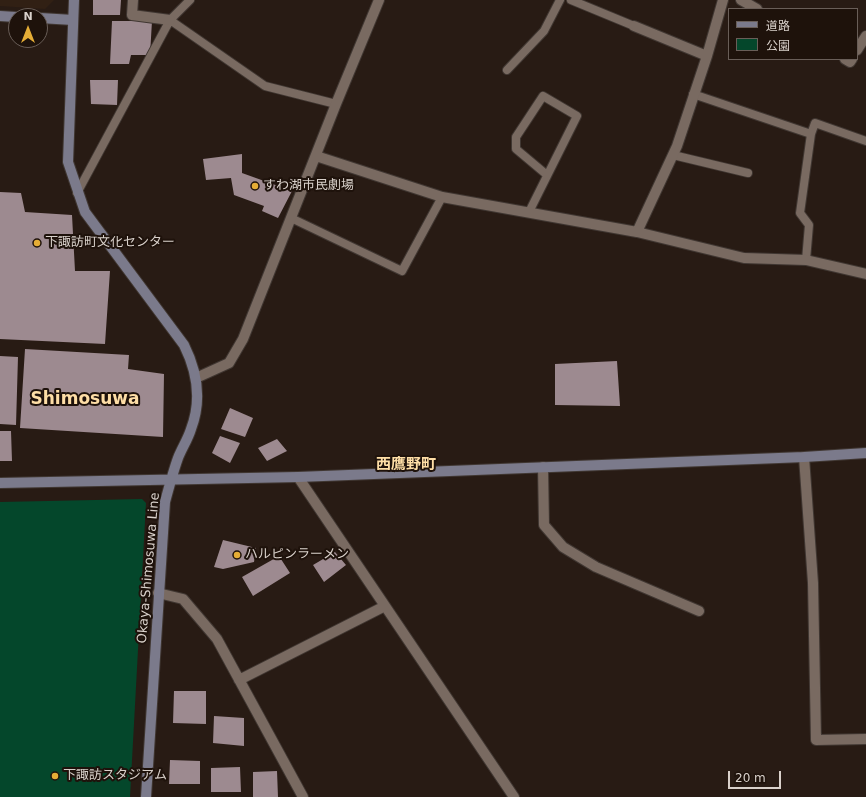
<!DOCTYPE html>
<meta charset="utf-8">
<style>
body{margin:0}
#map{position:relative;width:866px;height:797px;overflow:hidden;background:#281b14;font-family:"DejaVu Sans","Noto Sans JP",sans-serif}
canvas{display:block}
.legend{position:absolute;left:728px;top:8px;width:130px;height:52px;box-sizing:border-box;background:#1e120b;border:1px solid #695e58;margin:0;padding:5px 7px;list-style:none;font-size:12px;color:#d9d1cb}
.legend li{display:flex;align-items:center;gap:8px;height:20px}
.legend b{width:20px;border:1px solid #695e58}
.north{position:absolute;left:8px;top:8px;width:40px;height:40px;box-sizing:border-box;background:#1e120b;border:1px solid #695e58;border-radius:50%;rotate:0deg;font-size:11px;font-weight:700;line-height:16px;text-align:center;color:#d9d1cb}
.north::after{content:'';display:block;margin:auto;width:14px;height:18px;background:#e5ad36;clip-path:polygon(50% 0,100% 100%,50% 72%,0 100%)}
.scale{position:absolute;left:728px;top:771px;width:53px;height:18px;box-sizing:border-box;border:2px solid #d9d1cb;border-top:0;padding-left:5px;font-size:12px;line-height:14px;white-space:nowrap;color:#d9d1cb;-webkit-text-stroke:3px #1e120b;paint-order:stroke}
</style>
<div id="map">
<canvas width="866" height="797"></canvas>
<ul class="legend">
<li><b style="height:5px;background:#7b7a8b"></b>道路</li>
<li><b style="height:11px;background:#04472b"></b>公園</li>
</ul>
<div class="north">N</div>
<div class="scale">20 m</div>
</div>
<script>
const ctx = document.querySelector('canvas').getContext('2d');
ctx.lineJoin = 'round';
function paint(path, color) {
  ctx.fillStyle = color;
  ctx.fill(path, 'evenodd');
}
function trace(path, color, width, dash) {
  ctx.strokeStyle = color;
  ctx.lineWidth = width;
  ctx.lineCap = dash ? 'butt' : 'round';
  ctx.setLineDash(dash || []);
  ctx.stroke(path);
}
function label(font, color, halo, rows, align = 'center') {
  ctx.font = font + ' "DejaVu Sans","Noto Sans JP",sans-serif';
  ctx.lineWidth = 4;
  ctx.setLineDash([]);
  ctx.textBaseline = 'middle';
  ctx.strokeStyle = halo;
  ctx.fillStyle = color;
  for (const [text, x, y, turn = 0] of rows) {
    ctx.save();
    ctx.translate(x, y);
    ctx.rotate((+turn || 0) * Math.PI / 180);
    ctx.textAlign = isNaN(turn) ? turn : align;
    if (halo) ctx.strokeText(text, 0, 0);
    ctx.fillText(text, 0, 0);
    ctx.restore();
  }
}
const built = new Path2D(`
 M0 0H54L45 9 0 6Z`);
const green = new Path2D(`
 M142 499 146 503 130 797H0V502Z`);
const building = new Path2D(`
 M93 0H121L120 15H93Z
 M112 21H152L150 55H131L129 64H110Z
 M90 80H118L117 105 91 104Z
 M242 154V173L292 191 278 218 262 211 264 206 234 195 231 178 206 180 203 159Z
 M0 192 21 193 25 212 72 215 75 271H110L105 344 0 339Z
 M25 349 129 355 128 369 164 374 163 437 20 428Z
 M0 356 18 357 16 425 0 424Z
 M617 361 620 406 555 405V364Z
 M230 408 253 418 245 437 221 429Z
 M0 431H11L12 461H0Z
 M220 436 240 443 230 463 212 453Z
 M277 439 287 451 267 461 258 448Z
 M223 540 256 548 254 562 223 569 214 567Z
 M335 552 346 565 324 582 313 565Z
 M279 556 290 573 253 596 242 577Z
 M174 691H206V724L173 723Z
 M214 716 244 718V746L213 743Z
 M170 760 200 761V784H169Z
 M240 767 241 792H211V768Z
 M277 771 278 797H253V772Z`);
const lane = new Path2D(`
 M571 0 634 26
 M170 20 265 86 336 104
 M507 70 544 31 560 0
 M693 94 811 134 815 123 866 141
 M673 155 748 173
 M77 193 170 20 190 0
 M529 212 577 116 543 96 516 137V149L547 175
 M291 218 402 271 442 197
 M806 260 809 225 800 213 811 134`);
const street = new Path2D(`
 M133 0 132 15 170 20
 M741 0 757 9
 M634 26 707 56
 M857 50 866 36
 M845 59 850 62 852 59
 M316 156 442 197 637 232 744 258 806 260 866 274
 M637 232 677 146 707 56 723 0
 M196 378 229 363 243 339 336 104 379 0
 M804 457 813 583 816 740 866 739
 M543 467 544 525 563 547 596 567 699 611
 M298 477 514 797
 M158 593 183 599 217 639 303 797
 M239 680 385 606`);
const secondary = new Path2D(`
 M74 0 68 162 85 212 184 345C198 373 202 400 191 429 188 439 182 448 178 458 173 472 169 487 165 502L146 797
 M0 16 16 17
 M40 18 73 20
 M0 483 298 477 804 457 866 453`);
const markers = [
 [255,186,4,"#e5ad36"],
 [37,243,4,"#e5ad36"],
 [237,555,4,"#e5ad36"],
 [55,776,4,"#e5ad36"]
];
const poiNames = [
 ["すわ湖市民劇場",263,186],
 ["下諏訪町文化センター",45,243],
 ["ハルピンラーメン",245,555],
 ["下諏訪スタジアム",63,776]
];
const streetNames = [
 ["Okaya-Shimosuwa Line",149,568,-85]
];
const quarterNames = [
 ["西鷹野町",406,465]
];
const districtNames = [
 ["Shimosuwa",85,400]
];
paint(built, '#312014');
paint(green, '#04472b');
paint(building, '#9d8a90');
trace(lane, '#403732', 10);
trace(street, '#403732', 12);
trace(secondary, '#403732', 12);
trace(lane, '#796a61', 8);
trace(street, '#796a61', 10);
trace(secondary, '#7b7a8b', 10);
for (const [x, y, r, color] of markers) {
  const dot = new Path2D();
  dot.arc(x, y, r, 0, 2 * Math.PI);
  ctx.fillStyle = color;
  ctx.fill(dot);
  trace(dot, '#1e120b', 1.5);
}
label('13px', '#d9d1cb', '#1e120b', poiNames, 'left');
label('13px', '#d9d1cb', '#1e120b', streetNames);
label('bold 15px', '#fedea6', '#1e120b', quarterNames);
label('bold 17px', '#fedea6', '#1e120b', districtNames);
</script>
